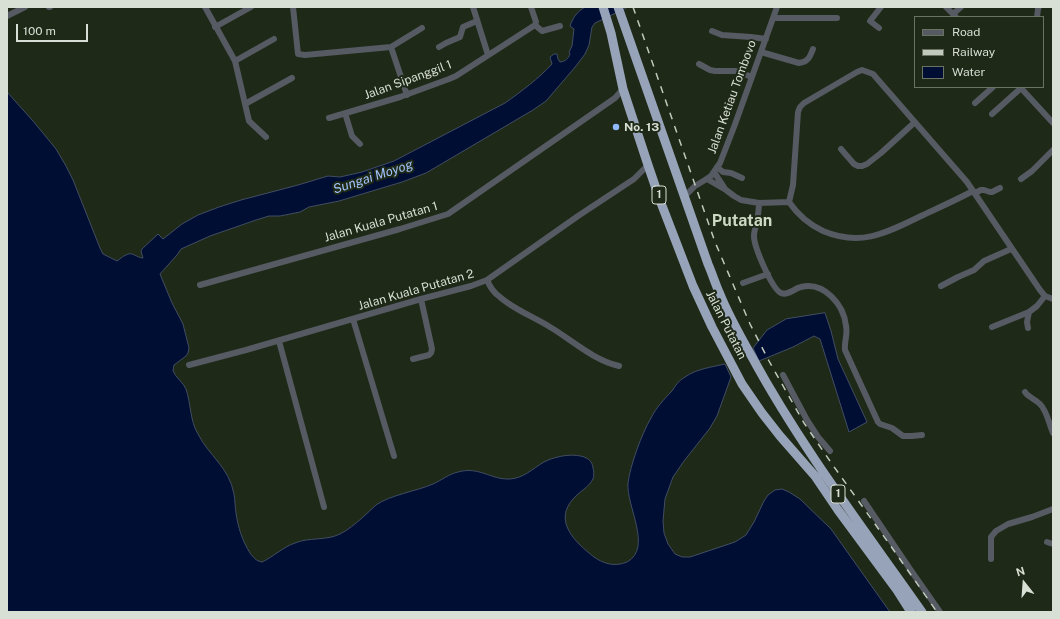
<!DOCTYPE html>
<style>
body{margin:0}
#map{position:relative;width:1060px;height:619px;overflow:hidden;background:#1f2917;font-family:"Public Sans",sans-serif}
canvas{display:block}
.frame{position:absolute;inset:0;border:8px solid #d8dfd4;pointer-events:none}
.legend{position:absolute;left:914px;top:16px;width:130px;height:72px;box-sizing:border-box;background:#1f2917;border:1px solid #697263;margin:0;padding:5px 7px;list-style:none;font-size:12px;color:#d8dfd4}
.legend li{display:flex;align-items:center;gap:8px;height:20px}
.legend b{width:20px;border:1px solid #697263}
.north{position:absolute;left:1004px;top:563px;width:40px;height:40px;-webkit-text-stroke:3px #1f2917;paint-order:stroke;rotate:343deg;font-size:11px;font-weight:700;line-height:16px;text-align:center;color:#d8dfd4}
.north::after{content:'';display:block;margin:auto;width:14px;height:18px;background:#d8dfd4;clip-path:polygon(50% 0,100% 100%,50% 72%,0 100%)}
.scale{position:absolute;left:16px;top:24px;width:72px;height:18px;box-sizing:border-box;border:2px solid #d8dfd4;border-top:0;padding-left:5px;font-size:12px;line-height:14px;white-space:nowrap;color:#d8dfd4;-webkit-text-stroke:3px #1f2917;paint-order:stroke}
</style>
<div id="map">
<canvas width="1060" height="619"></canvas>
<div class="frame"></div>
<ul class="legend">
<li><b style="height:5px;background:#555a63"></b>Road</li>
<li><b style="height:5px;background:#c1c9bd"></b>Railway</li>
<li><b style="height:11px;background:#000e33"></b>Water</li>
</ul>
<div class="north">N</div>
<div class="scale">100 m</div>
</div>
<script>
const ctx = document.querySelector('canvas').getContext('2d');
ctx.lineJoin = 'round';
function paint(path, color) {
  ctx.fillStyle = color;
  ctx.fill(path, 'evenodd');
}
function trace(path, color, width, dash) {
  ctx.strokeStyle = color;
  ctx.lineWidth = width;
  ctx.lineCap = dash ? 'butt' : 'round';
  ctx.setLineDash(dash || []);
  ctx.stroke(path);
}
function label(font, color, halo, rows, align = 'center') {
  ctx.font = font + ' "Public Sans",sans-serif';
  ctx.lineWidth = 4;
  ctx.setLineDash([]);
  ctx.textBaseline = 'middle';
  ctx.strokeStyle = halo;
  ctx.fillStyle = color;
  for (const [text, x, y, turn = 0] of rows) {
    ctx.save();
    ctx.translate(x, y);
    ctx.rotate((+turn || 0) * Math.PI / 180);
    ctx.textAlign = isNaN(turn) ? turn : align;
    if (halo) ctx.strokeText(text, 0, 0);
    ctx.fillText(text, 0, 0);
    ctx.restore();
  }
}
const water = new Path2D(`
 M585 7H628L595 23 592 27 589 45 585 54 576 66 546 101 533 110 426 173 402 182 339 201 309 207 300 212 280 216H269L256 220 210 236 181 249 177 255 160 274 172 303 183 324 189 348 188 353 186 356 174 365 173 371C176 378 183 382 186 389 191 404 190 421 198 434 209 456 229 467 234 494 235 500 235 506 236 513 238 527 242 540 250 553 253 557 256 561 262 562 273 557 283 547 295 543 309 537 326 541 340 534 348 530 355 524 362 518 367 514 371 509 376 505 390 495 417 491 433 484 442 480 449 474 458 472 479 466 491 480 510 479 524 478 532 469 544 462 548 460 553 458 558 457 569 454 592 453 593 468 594 471 594 476 593 479 589 487 579 492 574 498 552 521 576 543 594 557 604 564 615 567 627 562 653 548 626 506 628 483 630 466 642 433 651 418 656 408 664 399 672 391 675 386 679 380 685 377 696 369 712 367 725 364L731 377 717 416 710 428 684 461 673 477 665 499 663 521 664 533 668 544 675 554 682 557H690L735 542 746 535 754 522 764 501 768 495 775 490 782 489 789 492 800 499 831 529 890 612H7V92L33 121 56 149 66 166 73 180 100 248 103 254 117 261C120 259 123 256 126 255 132 251 137 258 143 258L141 251 142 249 158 234 163 239 182 224 198 215 219 207 241 200 298 185 328 176 340 177 362 172 394 161 505 103C522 91 538 79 552 64L550 57 554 54H557L558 59 560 62C566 61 568 59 570 54L569 52 572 46 574 29 570 26C573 17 577 12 585 7Z
 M825 313 831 331 838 359 867 422 849 432 820 339 814 336 793 347 759 361 753 348 767 330 786 319Z`);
const minor = new Path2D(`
 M49 7H50
 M205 7 235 61 249 121 266 137
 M293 7 298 54 305 55 391 47 407 95
 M473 7 488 55
 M531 7 536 22 535 25
 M946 7 956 17
 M953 14 961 7
 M7 16 25 7
 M1037 17 1038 9 1039 7
 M774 18H837
 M535 25 542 31 560 26
 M215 27 251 7
 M879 28 870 21 881 7
 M712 31 722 35 751 37 766 39
 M391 47 422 28
 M439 47 446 43 460 37 463 27 477 21
 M761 52 799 63C808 62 810 57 813 49
 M235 61 274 39
 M699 64 710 70 715 71H736L752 77
 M1020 87 1053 123
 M975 103 993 87
 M245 104 292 78
 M345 113 352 136 360 144
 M992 114 1021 88
 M329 118 400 97 449 79 456 76 535 25
 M841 149 854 164 858 166H862L867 164 881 153 915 122
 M717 167 723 172 731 173 742 178
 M714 172 725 189
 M707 179 726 190 734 196 741 200 759 203 789 202
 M1021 179 1032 171 1053 150
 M975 193 981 190H984L990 192H992L1000 188
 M685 196 695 186 705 180 711 176 720 163 734 127 777 7
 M789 202 793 185 798 112 800 107 804 103 857 72 862 70 873 74 967 182 1040 290 1045 296 1053 299
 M789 202C798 215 808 224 823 231 861 247 886 233 921 216 938 208 956 200 973 191
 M759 203C759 209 758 215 757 221 756 226 754 231 754 236 754 247 772 289 781 293 788 296 795 288 801 287 824 281 844 305 846 326 848 334 844 342 845 350L878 422 880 424 892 428 903 436H912L922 435
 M487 280C490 287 494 293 500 297 513 309 534 317 550 327 572 340 593 360 619 366
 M743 283 768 274
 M200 285 400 229 448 214 615 98 623 89
 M941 286 958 277 974 270 984 261 1011 249
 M353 319 394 456
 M992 327 1029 312
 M1028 328 1027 322 1029 312 1037 306 1045 296
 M279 341 324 507
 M413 359 429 355 431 353 432 349 421 299
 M189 365 246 350 421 299 471 286 487 280 578 216 634 179 648 165
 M783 375 807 420 818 437 830 451
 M1025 392C1028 397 1035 399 1040 404 1047 411 1049 424 1053 433
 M864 501 912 572 940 612
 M1047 542 1053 544
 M991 559V537L996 531 1008 524 1032 517 1053 509`);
const highway = new Path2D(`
 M603 7 611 33 623 89 648 165 661 203 693 286 712 327 742 384 762 413 780 436 815 476 838 510 897 590 911 612
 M618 7 708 264C712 273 715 283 719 292 728 315 740 336 752 357 801 447 863 528 922 612`);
const rail = new Path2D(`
 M633 7 715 242 750 324 769 361 804 423 832 464 890 545 937 612`);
const markers = [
 [616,127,4,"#8fb8fd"]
];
const shields = [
 [659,195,14],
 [838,494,14]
];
const shieldNames = [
 ["1",659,195],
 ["1",838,494]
];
const streetNames = [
 ["Jalan Sipanggil 1",408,80,-20],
 ["Jalan Ketiau Tombovo",732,97,-70],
 ["Jalan Kuala Putatan 1",381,222,-16],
 ["Jalan Kuala Putatan 2",416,290,-16],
 ["Jalan Putatan",726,325,63]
];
const poiNames = [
 ["No. 13",624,127]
];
const waterNames = [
 ["Sungai Moyog",373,177,-18]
];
const districtNames = [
 ["Putatan",742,221]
];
paint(water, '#000e33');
trace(water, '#414d63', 1);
trace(minor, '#555a63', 6);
trace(highway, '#96a3b8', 9);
trace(rail, '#c1c9bd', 1.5, [7, 7]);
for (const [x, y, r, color] of markers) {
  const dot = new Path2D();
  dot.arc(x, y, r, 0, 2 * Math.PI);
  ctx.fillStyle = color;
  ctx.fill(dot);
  trace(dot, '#1f2917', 1.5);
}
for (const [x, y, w] of shields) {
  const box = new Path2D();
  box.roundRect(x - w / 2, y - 9, w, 18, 3);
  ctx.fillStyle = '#1f2917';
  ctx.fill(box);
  trace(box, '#d8dfd4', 1);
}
label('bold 11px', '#d8dfd4', null, shieldNames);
label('12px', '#d8dfd4', '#1f2917', streetNames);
label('bold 12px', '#d8dfd4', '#1f2917', poiNames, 'left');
label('italic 13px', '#a0c2fa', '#1f2917', waterNames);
label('bold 16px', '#ccdac3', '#1f2917', districtNames);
</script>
